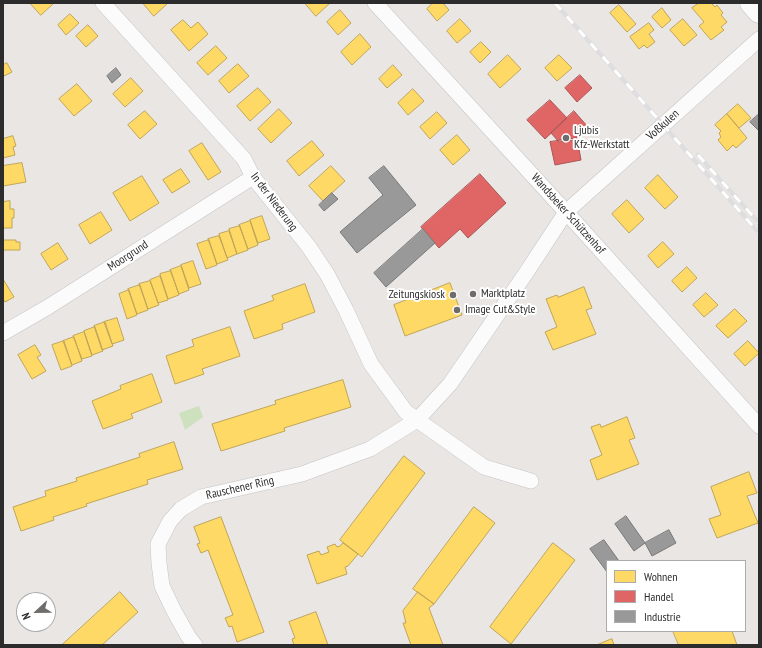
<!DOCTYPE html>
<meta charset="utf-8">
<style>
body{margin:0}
#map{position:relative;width:762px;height:648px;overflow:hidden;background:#e9e6e3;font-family:"PT Sans Narrow",sans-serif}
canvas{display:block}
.frame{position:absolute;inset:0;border:4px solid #2c2c2c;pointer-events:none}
.legend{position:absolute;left:606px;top:560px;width:140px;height:72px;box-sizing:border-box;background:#fff;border:1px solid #ababab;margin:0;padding:5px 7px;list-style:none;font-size:12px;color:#2c2c2c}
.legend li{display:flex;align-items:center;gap:8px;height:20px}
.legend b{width:20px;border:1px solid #ababab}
.north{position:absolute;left:16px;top:592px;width:40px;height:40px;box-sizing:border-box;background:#fff;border:1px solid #ababab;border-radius:50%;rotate:248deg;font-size:11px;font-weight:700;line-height:16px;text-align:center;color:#2c2c2c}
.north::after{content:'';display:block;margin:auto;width:14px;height:18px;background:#6e6d6c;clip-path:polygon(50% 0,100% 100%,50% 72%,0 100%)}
</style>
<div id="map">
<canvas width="762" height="648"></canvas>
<div class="frame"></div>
<ul class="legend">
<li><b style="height:11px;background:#ffd966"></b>Wohnen</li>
<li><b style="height:11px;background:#e06666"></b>Handel</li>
<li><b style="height:11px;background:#999"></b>Industrie</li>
</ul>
<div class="north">N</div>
</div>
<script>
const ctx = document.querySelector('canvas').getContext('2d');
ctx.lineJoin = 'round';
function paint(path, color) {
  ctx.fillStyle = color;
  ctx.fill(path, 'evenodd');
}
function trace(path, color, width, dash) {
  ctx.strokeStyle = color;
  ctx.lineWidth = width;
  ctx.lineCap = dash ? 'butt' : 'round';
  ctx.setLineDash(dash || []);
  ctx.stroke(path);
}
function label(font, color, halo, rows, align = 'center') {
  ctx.font = font + ' "PT Sans Narrow",sans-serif';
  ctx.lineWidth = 4;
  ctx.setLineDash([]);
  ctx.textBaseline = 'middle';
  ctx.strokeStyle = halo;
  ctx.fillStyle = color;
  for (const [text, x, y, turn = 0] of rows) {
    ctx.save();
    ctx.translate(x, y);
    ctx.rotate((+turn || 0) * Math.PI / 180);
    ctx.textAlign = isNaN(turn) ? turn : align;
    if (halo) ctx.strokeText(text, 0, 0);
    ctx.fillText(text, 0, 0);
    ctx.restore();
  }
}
const green = new Path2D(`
 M199 406 203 417 185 430 179 413Z`);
const homes = new Path2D(`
 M30 3H54L41 15Z
 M143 3H168L154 16Z
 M305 3H330L316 16Z
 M433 3H443L449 10 437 21 427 9Z
 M699 3H711L715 7 717 5 723 13 721 15 727 22 721 27 724 30 711 40 699 26 704 22 692 8Z
 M619 5 636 24 627 32 610 13Z
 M662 8 671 20 662 28 652 17Z
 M340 10 351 23 338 35 327 22Z
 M70 14 79 23 66 35 58 25Z
 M460 19 471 31 457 43 447 31Z
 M683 19 697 35 684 46 670 30Z
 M183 20 191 28 198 22 208 34 189 51 171 30Z
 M649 23 654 30 649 34 655 42 647 48 644 45 639 49 630 37Z
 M88 25 98 36 86 47 76 36Z
 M360 34 371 47 352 65 341 52Z
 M481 42 491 52 480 63 470 52Z
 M216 46 227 58 208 75 197 63Z
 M508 55 521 69 500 88 488 74Z
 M559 55 572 68 557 81 545 68Z
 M7 63 12 72 4 76 3 74V65Z
 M238 64 249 76 229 93 219 81Z
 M393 65 402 75 387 88 379 79Z
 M131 78 143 91 125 107 113 94Z
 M77 84 92 101 74 116 59 99Z
 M258 88 271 102 250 121 237 106Z
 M413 89 424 101 408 115 398 103Z
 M738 104 751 118 739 128 727 114Z
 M279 109 292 123 271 143 258 129Z
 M145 111 157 124 140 139 128 125Z
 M437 112 447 123 430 139 420 127Z
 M727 114 747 138 736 148 733 145 727 151 718 140 721 137 719 133 721 131 715 125Z
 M457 135 470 150 453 165 440 150Z
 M13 136 16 146 13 147 15 155 3 158V137L4 138Z
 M312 141 324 155 299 176 287 161Z
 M202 143 221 172 208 180 189 151Z
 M22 163 26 182 3 186V166Z
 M331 166 345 181 323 201 309 186Z
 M181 169 190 182 172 193 163 180Z
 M658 175 678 197 665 209 645 188Z
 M142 176 159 203 130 221 113 193Z
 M627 200 644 219 629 233 612 214Z
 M10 201V209H14V218H12V228H3V202Z
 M101 212 112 230 90 244 79 225Z
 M262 216 270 239 258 243 250 220Z
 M250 221 258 245 248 249 239 225Z
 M240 226 248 250 237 254 229 229Z
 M229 231 237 254 227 258 219 234Z
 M219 236 228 260 217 264 208 239Z
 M3 240H16V242H20V250H3Z
 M209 240 217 265 206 269 197 244Z
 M663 242 674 254 658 268 648 256Z
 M58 243 68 259 51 270 41 254Z
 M193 261 201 284 189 288 181 265Z
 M181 266 189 290 179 294 170 270Z
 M687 267 697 278 682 292 672 281Z
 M171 271 179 295 168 299 160 274Z
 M160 276 168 300 158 303 150 280Z
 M3 279 14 297 5 302 3 299Z
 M150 281 159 305 148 309 139 284Z
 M450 283 462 315 405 336 394 305Z
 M305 284 315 312 282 324 283 329 254 339 244 311 274 300 272 296Z
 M140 285 148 310 137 314 128 289Z
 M584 287 592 308 586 310 596 334 553 350 545 332 557 327 546 299 557 295 558 297Z
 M129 290 137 315 127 319 119 294Z
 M706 293 718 305 704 317 693 305Z
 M735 309 747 321 728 338 716 326Z
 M117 318 124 340 112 344 104 322Z
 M105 322 113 346 102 350 94 326Z
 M95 327 103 351 92 355 84 331Z
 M230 327 240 356 202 369 204 374 175 384 166 356 194 346 192 340Z
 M84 332 92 356 82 359 73 336Z
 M74 337 82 361 72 365 63 341Z
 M64 341 72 366 61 370 52 345Z
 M748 341 759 353 745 366 734 354Z
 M35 345 41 355 37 357 46 371 32 379 18 355Z
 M152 374 162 402 131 414 133 418 103 429 92 401 121 389 120 386Z
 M343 380 351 407 284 428 285 431 221 451 212 424 276 404 275 401Z
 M627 417 635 438 629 440 639 464 597 480 590 460 602 455 591 427 600 424 601 427Z
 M174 442 183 469 147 480 148 484 86 504 87 506 53 517 54 520 21 531 13 507 46 496 45 491 77 481 76 478 140 457 139 454Z
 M404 456 425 473 362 557 340 540Z
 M749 472 757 493 747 496 758 523 717 538 709 519 721 515 711 487Z
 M474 507 495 523 434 604 413 589Z
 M221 517 264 632 237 642 232 626 229 627 225 618 233 615 208 550 201 553 197 544 200 543 194 527Z
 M343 543 358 554 348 566 345 567 347 574 317 584 307 555 319 551 321 555 329 552 327 547 335 544 337 547 340 546Z
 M553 543 575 560 511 644 490 627Z
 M120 592 138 612 102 645H62Z
 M418 592 434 604 429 608 443 645H411L403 623H406L403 611Z
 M316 612 328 645H294L292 639 295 638 289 622Z
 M673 631H732L737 645H679Z
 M612 639 614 645H597Z`);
const shops = new Path2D(`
 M580 75 592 88 577 102 565 88Z
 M550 100 567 118 545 139 527 120Z
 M574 111 588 127 574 140 559 142 551 133Z
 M577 138 581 160 555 165 550 142Z
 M480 174 506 203 468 238 460 229 439 248 421 227Z`);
const industry = new Path2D(`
 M116 68 121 75 112 83 107 76Z
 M759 114V131L750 122Z
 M384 166 416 205 357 253 340 232 383 195 369 178Z
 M332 193 338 199 324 211 319 205Z
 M423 229 435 243 386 287 374 273Z
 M626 516 645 543 634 551 615 524Z
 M669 530 676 543 652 556 645 543Z
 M604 540 619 561H607V572L590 549Z`);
const street = new Path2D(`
 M103 3 244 159 253 177 309 247 327 274 346 310 371 364 406 412 484 467 531 481
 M375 3 566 212 759 426
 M3 333 48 307 253 177
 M195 645 188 636 174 611 162 586 159 563 158 544 170 521 181 509 201 497 302 474 370 449 417 420 450 384 526 273 566 212 759 39`);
const secondary = new Path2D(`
 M751 3 759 12`);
const rail = new Path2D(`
 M555 3 759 233
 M698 155 759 223`);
const markers = [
 [566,138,4,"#6e6d6c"],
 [473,294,4,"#6e6d6c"],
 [453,295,4,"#6e6d6c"],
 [457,310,4,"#6e6d6c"]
];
const streetNames = [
 ["Voßkulen",663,125,-42],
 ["In der Niederung",274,202,53],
 ["Wandsbeker Schützenhof",568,214,48],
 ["Moorgrund",128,256,-33],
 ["Rauschener Ring",240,488,-13]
];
const poiNames = [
 ["Ljubis",574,131],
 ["Kfz-Werkstatt",574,145],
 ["Marktplatz",481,294],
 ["Zeitungskiosk",445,295,"right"],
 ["Image Cut&Style",465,310]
];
paint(green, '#cee1bf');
paint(homes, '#ffd966');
trace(homes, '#c0a555', 1);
paint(shops, '#e06666');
trace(shops, '#a55', 1);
paint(industry, '#999');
trace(industry, '#787878', 1);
trace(street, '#c6c4c5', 16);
trace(secondary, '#c6c4c5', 23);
trace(street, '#fcfbfb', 15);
trace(secondary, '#fcfbfb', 22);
trace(rail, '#dedee0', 4.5);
trace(rail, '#fff', 3, [9]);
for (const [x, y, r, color] of markers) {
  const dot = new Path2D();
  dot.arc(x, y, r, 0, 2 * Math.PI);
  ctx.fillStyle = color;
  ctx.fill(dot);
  trace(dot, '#fff', 1.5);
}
label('12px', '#2c2c2c', '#fff', streetNames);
label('12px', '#2c2c2c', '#fff', poiNames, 'left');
</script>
